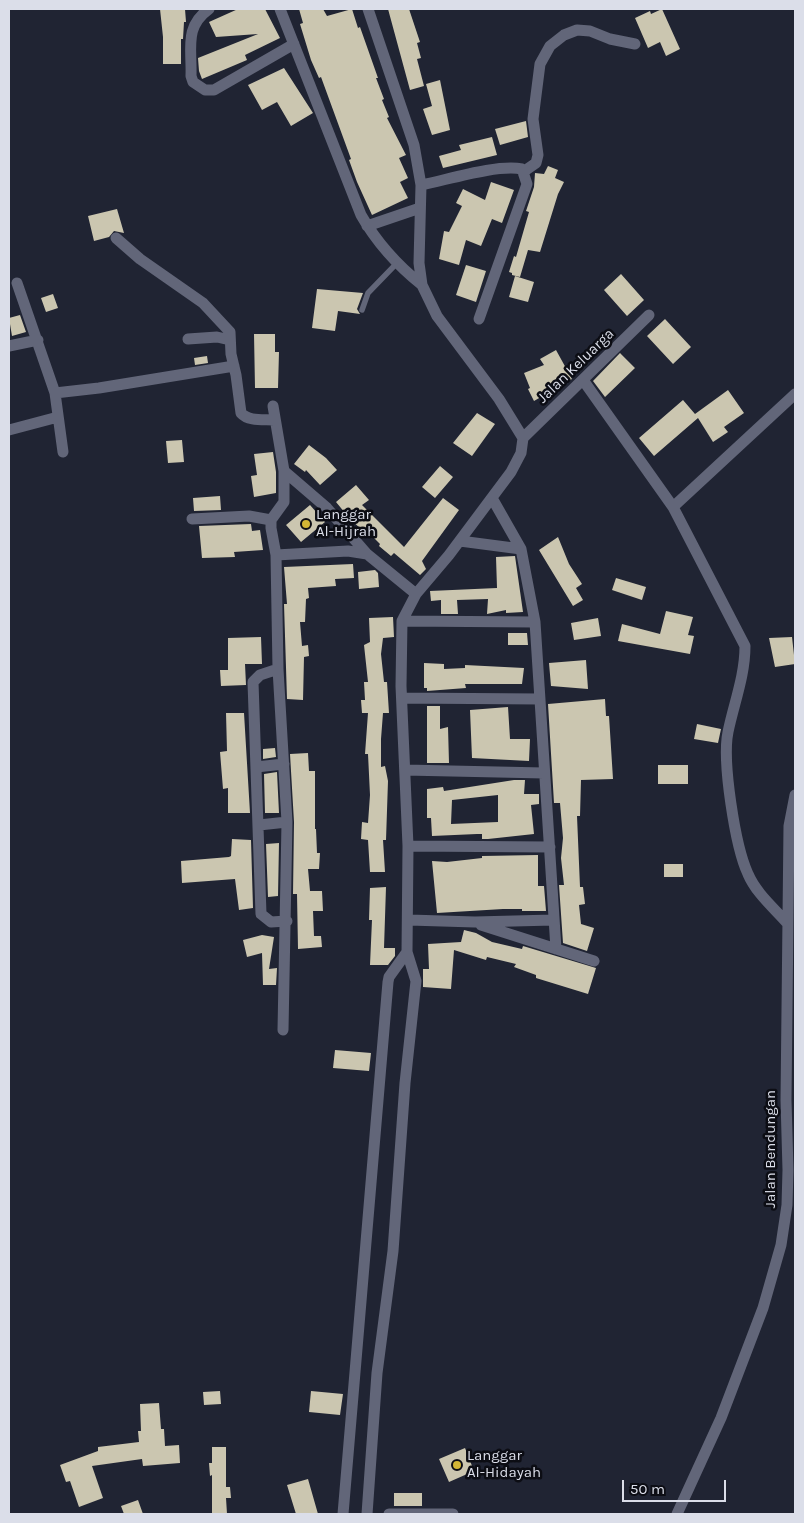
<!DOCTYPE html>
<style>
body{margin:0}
#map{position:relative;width:804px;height:1523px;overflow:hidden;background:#202433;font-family:Karla,sans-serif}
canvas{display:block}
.frame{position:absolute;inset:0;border:10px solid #dbdee9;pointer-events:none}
.scale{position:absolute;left:622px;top:1480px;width:104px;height:22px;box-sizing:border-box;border:2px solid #dbdee9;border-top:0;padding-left:6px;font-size:15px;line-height:18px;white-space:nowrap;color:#dbdee9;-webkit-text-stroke:4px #0c0d14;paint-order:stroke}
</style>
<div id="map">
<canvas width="804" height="1523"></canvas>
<div class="frame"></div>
<div class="scale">50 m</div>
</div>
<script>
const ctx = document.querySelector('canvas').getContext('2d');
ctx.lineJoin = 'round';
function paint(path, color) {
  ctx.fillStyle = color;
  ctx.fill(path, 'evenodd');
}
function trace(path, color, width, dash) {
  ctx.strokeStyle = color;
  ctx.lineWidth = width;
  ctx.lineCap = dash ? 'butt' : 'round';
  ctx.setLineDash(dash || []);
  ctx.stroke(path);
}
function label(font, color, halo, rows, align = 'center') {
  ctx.font = font + ' Karla,sans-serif';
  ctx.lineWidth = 5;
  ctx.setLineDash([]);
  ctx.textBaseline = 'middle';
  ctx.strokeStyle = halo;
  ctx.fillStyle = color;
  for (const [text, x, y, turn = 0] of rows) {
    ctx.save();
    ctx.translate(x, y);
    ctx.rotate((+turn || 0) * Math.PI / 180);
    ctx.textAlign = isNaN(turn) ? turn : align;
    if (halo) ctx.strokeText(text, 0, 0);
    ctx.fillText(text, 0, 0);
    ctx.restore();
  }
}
const building = new Path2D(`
 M160 9H185L186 22H184L183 39H181V64H163V37Z
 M238 9H265L280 38 245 55 247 60 202 79 199 71 198 58 258 34 216 37 209 22Z
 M299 9H323L327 16 352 9 358 28 360 27 378 78H376L384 99 382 100 389 117 387 118 406 155 399 158 408 178 400 182 408 198 372 215 357 182 349 160 351 159 321 77 319 78 311 60 300 24 303 23Z
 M388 9H409L420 42 417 43 421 58 417 59 424 86 410 90Z
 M662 9 680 49 666 56 660 42 648 48 635 18 650 11 651 14Z
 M284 68 313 113 291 126 277 102 262 110 248 85Z
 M440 80 450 130 432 135 423 109 432 106 426 84Z
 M526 121 528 137 500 145 495 129Z
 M492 137 497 155 443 168 439 156 461 150 459 145Z
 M548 166 558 170 555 178 564 182 558 194 540 252 528 250 520 277 512 275V273L509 272 514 256 516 257 529 212 526 211 534 187 535 173 544 174Z
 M491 182 514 190 502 223 492 219 481 246 466 240 459 265 439 259 444 231 449 232 462 206 456 203 463 189 485 200Z
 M117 209 124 233 114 231 109 237 94 241 88 216Z
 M466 265 486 271 476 302 456 295Z
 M621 274 644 300 627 316 604 290Z
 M515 276 534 282 528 302 509 297Z
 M317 289 363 293 357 309 360 314 338 311 335 331 312 328Z
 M53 294 58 308 46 312 41 298Z
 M20 315 26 332 12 336 9 318Z
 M665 319 691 347 673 364 647 336Z
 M254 334H275V352H279L278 388H255Z
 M556 350 572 379 534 401 528 389 530 388 524 373 544 365 540 359Z
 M620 353 635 368 605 397 593 381Z
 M207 356 208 363 195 365 194 358Z
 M728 390 744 413 724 427 728 432 713 442 698 418 654 456 639 438 683 400 695 414Z
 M477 413 495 424 472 456 453 443Z
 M182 440 184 462 168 463 166 441Z
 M309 445 326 458 337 470 320 485 306 470 305 472 294 464Z
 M273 452 276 472V493L254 497 251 476 257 475 254 454Z
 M440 466 453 477 435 498 422 487Z
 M356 485 369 500 362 505 404 547 443 498 459 510 422 561 426 569 420 575 394 553 391 556 379 546 380 544 363 527 361 529 350 519 336 502Z
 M220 496 221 510 194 511 193 498Z
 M310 505 325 522 301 542 286 525Z
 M251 524 252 531 260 530 263 550 234 552 235 557 202 558 199 526Z
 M558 537 569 564 582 584 576 588 583 600 573 606 539 550Z
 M515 556 523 612 506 613V610L487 614 488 599 457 600 458 614H441V600L431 601 430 591 497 588 496 557Z
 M353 564 354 578 335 579 336 586 308 588 309 598 306 599 305 622H300L302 646 308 645 309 656 304 657 303 700 287 699 284 604H287L284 567Z
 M375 570 378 573 379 587 359 589 358 572Z
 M616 578 646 587 642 600 612 590Z
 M666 611 693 617 688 635 694 636 690 654 618 641 622 624 660 634Z
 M393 617 394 637 383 638 381 654 384 682H387L389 713H383L381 739V767L385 766 388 781 386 840H383L385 872H370L368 840 361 839 362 822 368 823 370 795 368 754H365L368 713H362L361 700H365L364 682H368L364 645 370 642 369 618Z
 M598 618 601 636 574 640 571 623Z
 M508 633H527L528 645H508Z
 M261 637 262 664H245L246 685 221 686 220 670H228V638Z
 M792 637 795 664 775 667 769 638Z
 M586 660 588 689 551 686 549 663Z
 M424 663 444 664V669L465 668V665L524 668 522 684H465L466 688 427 691V688H424Z
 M605 699 606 716H609L613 779 581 780 580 816H577L580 887H583L585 904 579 905 581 924 594 928 587 951 563 943 559 885H564L561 858 563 838 560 803H554L548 704Z
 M427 706H440V729L448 727 449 763H427Z
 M508 707 510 739H530L529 761 472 758 470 710Z
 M226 713H244L250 813H228V788L223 789 220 752 227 751Z
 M697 724 721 729 718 743 694 739Z
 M275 748 276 757 263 759V749Z
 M308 753 309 771H315V829H316L317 853H320L319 869H308L310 891H322L323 911H313L314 936H321L322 947 298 949 297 894H293L294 822 290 754Z
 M658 765H688V784H658Z
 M277 772 279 813H265L264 774Z
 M514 780H525L524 794H539V804L531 805 534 834 488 839H482V834H477L432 836 431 818H427V789L443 787 444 791ZM498 795V822L451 824 452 800Z
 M232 839 251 840 253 908 239 910 235 879 182 883 181 861 229 857 231 856Z
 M279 843 278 896 268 897 266 844Z
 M538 855V886H544L546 911H522V909H503L437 913 432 861 447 862 482 858V856Z
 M664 864H683V877H664Z
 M386 887 384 948H395V956L388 965H370L372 920H369L370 888Z
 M464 930 476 933 492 942 522 949 523 946 596 968 588 994 536 978V975L514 967 516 964 487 957 486 960 454 950 451 989 423 987V969H429L428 944 461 942Z
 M262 935 274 937 269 969 277 968 276 985H263L262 953 247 957 243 940Z
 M335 1050 371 1053 369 1071 333 1068Z
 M220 1391 221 1404 204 1405 203 1392Z
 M311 1391 343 1394 340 1415 309 1412Z
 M159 1403 161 1429H164L165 1446 179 1445 180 1463 143 1466 142 1459 92 1466 103 1498 79 1507 70 1481 66 1482 60 1465 98 1451V1447L139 1442 138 1431H141L140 1404Z
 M212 1447H226V1487H230L231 1498H226L227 1514H212V1475L210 1476 209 1463H212Z
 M465 1448 474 1471 449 1482 439 1459Z
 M308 1479 318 1514H296L287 1485Z
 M394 1493H422V1506H394Z
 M138 1500 143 1514H124L121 1506Z`);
const lane = new Path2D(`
 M362 310 368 293 397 263`);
const street = new Path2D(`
 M209 9C184 27 192 48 191 76L193 82 205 90H214L294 44
 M280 9 361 215C377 243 397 265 422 285
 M523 172 536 163 538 155 533 119 540 64 550 46 564 35 577 30 590 31 610 39 635 44
 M421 185C447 180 497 164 522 169L527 184 479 319
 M367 226 420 208
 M116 238 140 259 203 303 230 332 231 354 236 375 241 413C249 422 264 419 275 420
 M17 283 55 393 63 452
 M188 339 217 337 230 340
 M9 346 38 340
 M583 380 673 507 745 646C745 676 734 703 728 732 722 761 735 846 748 874 756 893 774 908 788 924
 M55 393 99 388 234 366
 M273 406 284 471 327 508 367 554 416 594
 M9 430 58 417
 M523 438 649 315
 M492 498 521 549 535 622 556 949
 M673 507 795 394
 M192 519 249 516 271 520
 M460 541 521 549
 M276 555 348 551 367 554
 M402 621 535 622
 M278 669 260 675 253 682 261 914 271 922 287 921
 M402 698 540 699
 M256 767 284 764
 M405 770 544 773
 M259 825 287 822
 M408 846 550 847
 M409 920 475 922 553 920
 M481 925 594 961
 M283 1030 287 822 278 669 276 555 271 528V520L284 502V471
 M343 1514 388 982 389 977 407 952
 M367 1514 377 1373 393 1251 405 1083 416 981 407 952 408 846 401 686 402 621 416 594 449 555 511 472 521 453 523 438 499 399 437 316 422 285 419 263 421 185 414 145 368 9
 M389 1514H453
 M677 1514 721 1418 763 1308 781 1245 787 1205 788 1170 786 1100 789 826 795 795`);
const markers = [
 [306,524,5,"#d3b635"],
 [457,1465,5,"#d3b635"]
];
const streetNames = [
 ["Jalan Keluarga",576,366,-44],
 ["Jalan Bendungan",771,1149,-90]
];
const poiNames = [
 ["Langgar",316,515],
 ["Al-Hijrah",316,532],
 ["Langgar",467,1456],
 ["Al-Hidayah",467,1473]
];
paint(building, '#cbc6b0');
trace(lane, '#626679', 5.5);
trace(street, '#626679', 11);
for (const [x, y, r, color] of markers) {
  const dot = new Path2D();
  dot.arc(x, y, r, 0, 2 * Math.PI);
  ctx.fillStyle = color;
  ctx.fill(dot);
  trace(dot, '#0c0d14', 2);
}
label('15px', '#dbdee9', '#0c0d14', streetNames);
label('15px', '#dbdee9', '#0c0d14', poiNames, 'left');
</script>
